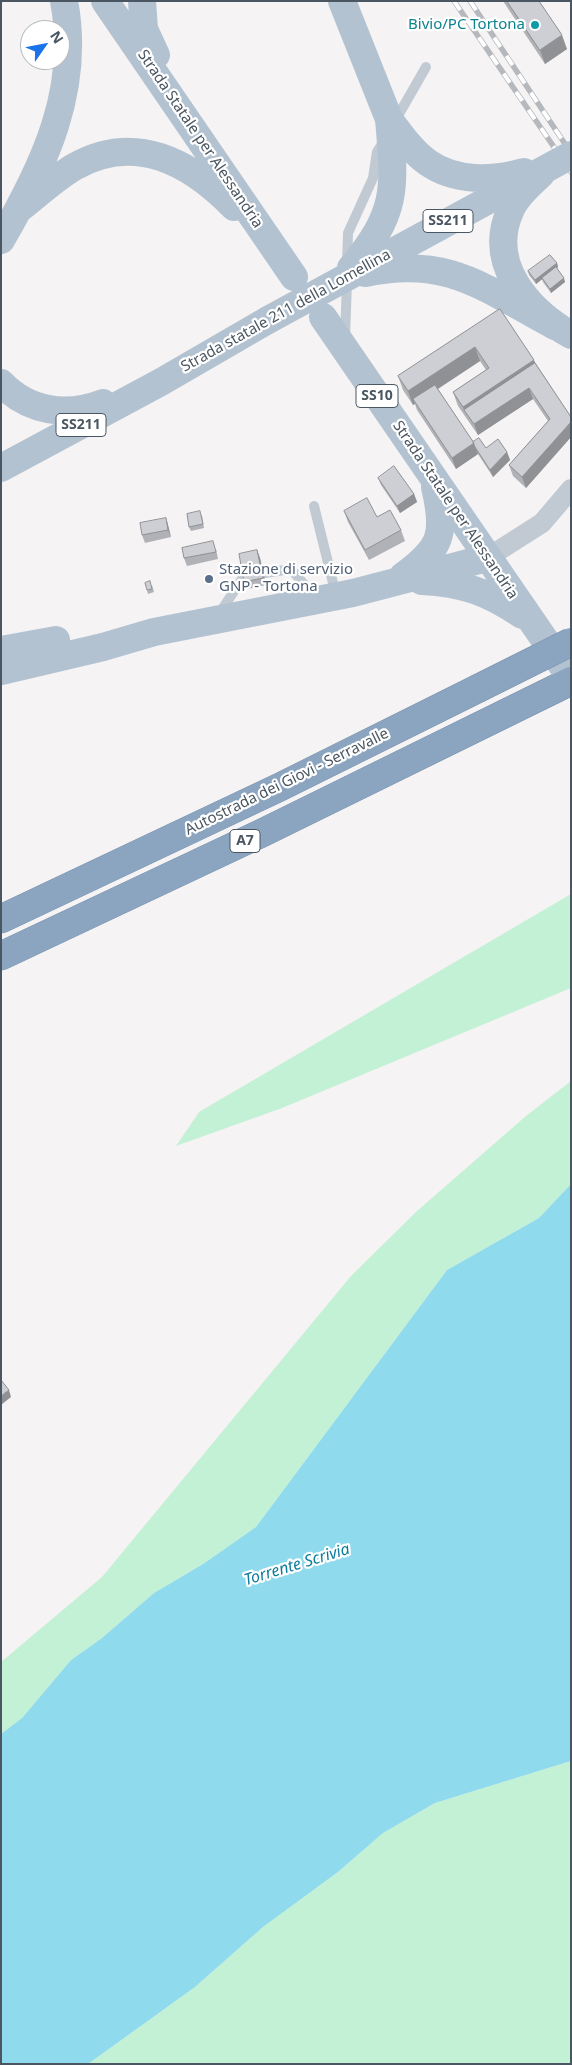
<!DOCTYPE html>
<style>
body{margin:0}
#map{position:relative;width:572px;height:2065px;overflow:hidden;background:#f5f3f3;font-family:"Noto Sans",sans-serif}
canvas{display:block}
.frame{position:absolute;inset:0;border:2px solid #4a5661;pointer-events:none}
.north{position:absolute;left:20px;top:20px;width:50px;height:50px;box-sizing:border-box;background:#fff;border:1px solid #b7bbc0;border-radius:50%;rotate:57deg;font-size:14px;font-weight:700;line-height:20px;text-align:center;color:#4a5661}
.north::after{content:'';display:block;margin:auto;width:18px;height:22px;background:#1a73e8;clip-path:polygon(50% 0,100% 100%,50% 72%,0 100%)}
</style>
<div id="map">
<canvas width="572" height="2065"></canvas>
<div class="frame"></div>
<div class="north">N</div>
</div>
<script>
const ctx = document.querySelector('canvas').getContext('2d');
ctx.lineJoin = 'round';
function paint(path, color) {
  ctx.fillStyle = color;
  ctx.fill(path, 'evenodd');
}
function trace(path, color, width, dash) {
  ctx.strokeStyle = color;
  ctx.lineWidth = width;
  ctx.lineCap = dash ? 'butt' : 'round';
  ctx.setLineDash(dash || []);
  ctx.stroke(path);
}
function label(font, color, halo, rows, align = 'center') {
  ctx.font = font + ' "Noto Sans",sans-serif';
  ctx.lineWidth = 4.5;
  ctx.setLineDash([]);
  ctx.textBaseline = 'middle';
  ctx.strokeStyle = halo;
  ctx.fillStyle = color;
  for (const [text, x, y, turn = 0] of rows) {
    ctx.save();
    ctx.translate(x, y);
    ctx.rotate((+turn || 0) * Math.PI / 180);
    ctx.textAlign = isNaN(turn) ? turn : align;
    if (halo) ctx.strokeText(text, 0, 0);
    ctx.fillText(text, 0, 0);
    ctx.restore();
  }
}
const green = new Path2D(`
 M571 894V988L282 1108 176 1146 199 1112Z
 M571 1081V1184L539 1218 447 1270 256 1527 203 1564 154 1593 102 1638 71 1660 22 1718 1 1734V1662L102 1577 351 1276 417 1211 526 1116Z
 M571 1761V2064H88L195 1987 263 1927 338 1872 383 1833 435 1803Z`);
const water = new Path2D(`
 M571 1184V1761L435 1803 383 1833 338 1872 263 1927 195 1987 88 2064H1V1734L22 1718 71 1660 102 1638 154 1593 203 1564 256 1527 447 1270 539 1218Z`);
const lane = new Path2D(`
 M395 121 426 67
 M347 264 348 233 373 178 377 152 384 141
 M345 338 347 281
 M314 506 336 595
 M265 573 291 569 315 597
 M219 614 242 579`);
const street = new Path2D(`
 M487 558 542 523 571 489`);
const primary = new Path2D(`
 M105 1 294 277
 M142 1 144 29 156 55
 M342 1 389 119
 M541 174C531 184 517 195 511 209 486 262 526 309 571 335
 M19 209C37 195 54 179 74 167 135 132 190 162 234 207
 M1 240C44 166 81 89 64 1
 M323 317 571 678
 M1 383C29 412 66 417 103 403
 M1 468 161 382 268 320
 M403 576C442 548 446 534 435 487
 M422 581C463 583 488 592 522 615
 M1 650 56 640
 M1 671 103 647 154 632 353 593 487 558`);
const highway = new Path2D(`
 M1 919 280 787 477 689
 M1 956 262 833 571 681`);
const rail = new Path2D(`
 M454 1 571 172
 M470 1 571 153`);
const primaryBridge = new Path2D(`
 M389 119C400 134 412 151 427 162 455 182 493 181 524 172
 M351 268C398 212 395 189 389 119
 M365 273C448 255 485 289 555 326
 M268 320 571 155`);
const highwayBridge = new Path2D(`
 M477 689 571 642`);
const wall = new Path2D(`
 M503 1H539L567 49 545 64Z
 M557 263 558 267 557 268 565 282 551 293 543 282 542 279 536 284 529 275 528 271Z
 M500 309 571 417V437L526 488 513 476 509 465 548 421 533 399 478 435 458 406 453 392 486 370 480 361 438 389 473 442 486 448 507 452 510 460 493 477 478 454 456 469 417 410 415 404 413 405 403 390 398 376Z
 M378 478 414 494 417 502 400 513 381 485Z
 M344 511 401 530 405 541 369 560 348 522Z
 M202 515 204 528 191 531 189 527Z
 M166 518 168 525 171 537 145 543 142 535Z
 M216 549 218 559 187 566 184 558Z
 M257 550 260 558 266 585 247 589 244 582Z
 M152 585 154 592 148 594 147 590Z`);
const shadedWall = new Path2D(`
 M562 35 567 49 545 64 540 50Z
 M557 263 558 267 536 284 535 280Z
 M564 278 565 282 551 293 550 289Z
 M475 347 480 361 416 403 413 399 415 404 413 405 408 391Z
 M534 360 539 374 464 410 463 407Z
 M529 388 533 399 478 435 474 424Z
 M571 422V437L526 488 522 477Z
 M474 443 478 454 456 469 452 458Z
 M507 452 510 460 493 477 490 470Z
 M414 494 417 502 400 513 397 506Z
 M166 518 168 525 171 537 168 530Z
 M257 550 260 558 266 585 263 578Z
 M9 1390 11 1397 1 1405V1396Z`);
const building = new Path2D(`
 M507 1H539L562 35 540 50Z
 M550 255 557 263 535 280 528 271Z
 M556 267 564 278 550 289 542 278Z
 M500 309 534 360 463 407 453 392 489 368 475 347 408 391 398 376Z
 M535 363 571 417V422L522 477 509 465 550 419 529 388 474 424 464 410Z
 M435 385 474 443 452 458 413 399Z
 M479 438 486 448 498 439 507 452 490 470 475 447 473 442Z
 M394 466 414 494 397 506 378 478Z
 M367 498 377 517 390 510 401 530 365 550 344 511Z
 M200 511 203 524 189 527 187 514Z
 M166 518 168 530 142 535 140 523Z
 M213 541 216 552 184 558 182 548Z
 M257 550 263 578 244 582 239 554Z
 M150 581 152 589 147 590 145 583Z
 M1 1380 9 1390 1 1396Z`);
const markers = [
 [535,25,5,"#0f9aa8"],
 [209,579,5,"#5c6f8a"]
];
const shields = [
 [448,221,50],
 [377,396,42],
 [81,425,50],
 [245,841,30]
];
const shieldNames = [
 ["SS211",448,221],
 ["SS10",377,396],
 ["SS211",81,425],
 ["A7",245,841]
];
const cultureNames = [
 ["Bivio/PC Tortona",525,25]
];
const streetNames = [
 ["Strada Statale per Alessandria",200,139,56],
 ["Strada statale 211 della Lomellina",286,311,-29],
 ["Strada Statale per Alessandria",455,510,56],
 ["Autostrada dei Giovi - Serravalle",287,782,-26]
];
const serviceNames = [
 ["Stazione di servizio",219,570],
 ["GNP - Tortona",219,587]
];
const waterNames = [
 ["Torrente Scrivia",297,1565,-17]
];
paint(green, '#c3f1d5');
paint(water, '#90daee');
trace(highway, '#7690ad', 29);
trace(lane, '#c1cad2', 10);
trace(street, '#c1cad2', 20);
trace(primary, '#b3c2d1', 28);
trace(highway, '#8ba5c1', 28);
trace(rail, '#b5b8bd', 5.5);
trace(rail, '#fff', 4, [11]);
trace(highwayBridge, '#7690ad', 29, []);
trace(primaryBridge, '#b3c2d1', 28);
trace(highwayBridge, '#8ba5c1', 28);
paint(wall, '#b0b2b7');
paint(shadedWall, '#909195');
paint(building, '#cdcfd5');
trace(building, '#909195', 1);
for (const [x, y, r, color] of markers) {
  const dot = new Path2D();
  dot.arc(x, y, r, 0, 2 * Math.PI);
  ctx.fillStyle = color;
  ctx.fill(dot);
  trace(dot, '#fff', 2);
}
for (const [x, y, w] of shields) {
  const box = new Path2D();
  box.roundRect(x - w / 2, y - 11.5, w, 23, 4);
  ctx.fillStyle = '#fff';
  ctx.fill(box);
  trace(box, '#4a5661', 1);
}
label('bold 14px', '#4a5661', null, shieldNames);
label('15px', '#0d838f', '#fff', cultureNames, 'right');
label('15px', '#4a5661', '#fff', streetNames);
label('15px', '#4e5e75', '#fff', serviceNames, 'left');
label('italic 16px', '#0c7c9b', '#fff', waterNames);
</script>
